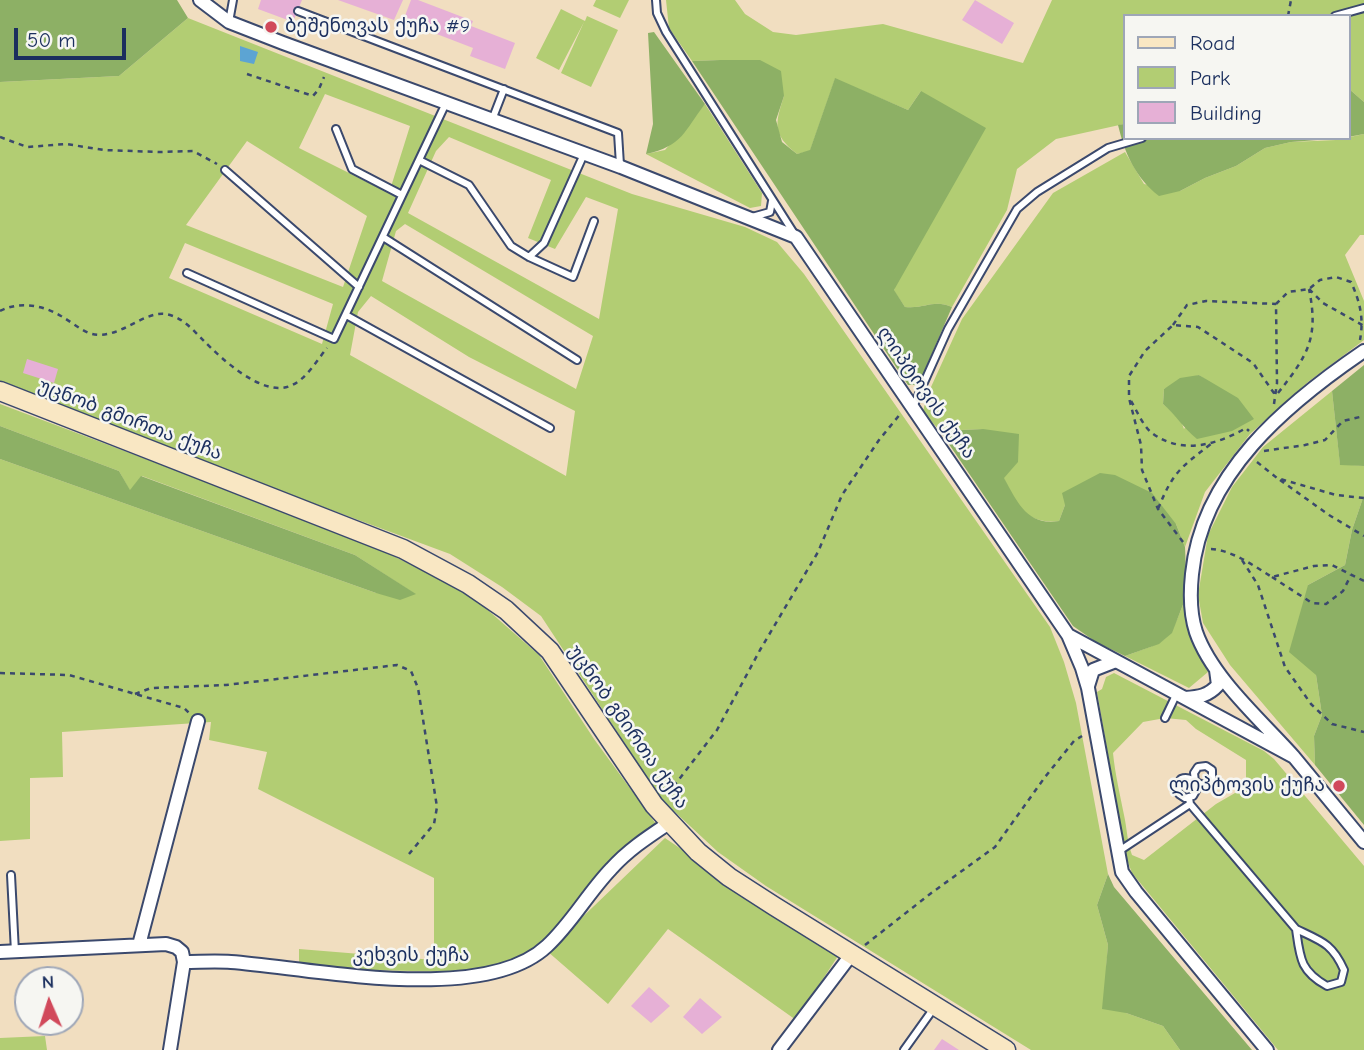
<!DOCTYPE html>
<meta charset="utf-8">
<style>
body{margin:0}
#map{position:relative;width:1364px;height:1050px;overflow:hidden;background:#f1dec0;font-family:"Comic Neue",sans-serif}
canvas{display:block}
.legend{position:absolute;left:1123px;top:14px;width:228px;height:126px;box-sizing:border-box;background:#f6f6f2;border:2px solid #9ea6b7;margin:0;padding:9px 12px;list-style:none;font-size:21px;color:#1b2f5e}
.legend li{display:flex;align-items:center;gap:14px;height:35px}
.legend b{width:35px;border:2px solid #9ea6b7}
.north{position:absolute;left:14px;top:966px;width:70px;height:70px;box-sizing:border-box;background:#f6f6f2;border:2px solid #9ea6b7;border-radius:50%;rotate:357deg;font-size:19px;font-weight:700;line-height:28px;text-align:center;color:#1b2f5e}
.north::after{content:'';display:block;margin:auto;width:24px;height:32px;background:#d1495b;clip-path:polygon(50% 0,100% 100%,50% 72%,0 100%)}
.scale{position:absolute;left:14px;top:28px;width:112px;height:32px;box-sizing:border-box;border:4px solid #1b2f5e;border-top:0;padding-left:9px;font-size:21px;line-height:24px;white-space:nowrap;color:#1b2f5e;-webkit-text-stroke:5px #f6f6f2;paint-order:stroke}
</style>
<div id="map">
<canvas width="1364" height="1050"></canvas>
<ul class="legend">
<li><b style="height:9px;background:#f9e7c3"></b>Road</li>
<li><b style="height:19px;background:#b2cd73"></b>Park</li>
<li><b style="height:19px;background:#e6b0d6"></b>Building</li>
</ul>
<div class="north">N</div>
<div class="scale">50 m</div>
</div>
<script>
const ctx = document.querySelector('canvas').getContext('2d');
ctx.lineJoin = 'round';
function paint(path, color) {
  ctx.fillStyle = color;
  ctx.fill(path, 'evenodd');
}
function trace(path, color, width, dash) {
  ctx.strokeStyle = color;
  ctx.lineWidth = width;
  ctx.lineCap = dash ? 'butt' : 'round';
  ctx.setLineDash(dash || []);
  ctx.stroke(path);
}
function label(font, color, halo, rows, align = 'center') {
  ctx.font = font + ' "Comic Neue","Noto Sans Georgian",sans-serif';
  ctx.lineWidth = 5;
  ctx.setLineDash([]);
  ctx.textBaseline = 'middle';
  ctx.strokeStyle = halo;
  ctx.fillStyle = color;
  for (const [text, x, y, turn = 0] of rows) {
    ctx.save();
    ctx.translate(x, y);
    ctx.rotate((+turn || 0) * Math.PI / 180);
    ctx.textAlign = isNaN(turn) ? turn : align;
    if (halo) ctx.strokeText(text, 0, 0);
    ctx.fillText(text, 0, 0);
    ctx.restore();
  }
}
const green = new Path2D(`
 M596 0H629L620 18 593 6Z
 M666 0H735L745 14 773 32 796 35 883 24 1023 63 1052 0H1364V102L1348 88V16H1124V124L1056 139 1017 169 1007 210 952 307C933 299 926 309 905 307L894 291 921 91 908 110 835 79 810 151 797 154C772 134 775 124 784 96L720 60 692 61 669 28Z
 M561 9 585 21 587 16 618 30 591 87 561 73 584 22 559 70 536 58Z
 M188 18 632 194 745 227 777 242 804 274 1050 627 1064 662 1076 703 1108 874 1097 905 1108 945 1106 970 1126 1013 1163 1026 1180 1050H1031L766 886 718 852 662 800 541 616 502 587 450 554 299 498 0 382V82L119 76ZM325 94 410 126 389 193 299 148ZM449 137 551 180 528 238 555 249 586 197 618 209 599 319 408 213 436 151ZM247 141 367 216 343 287 186 225ZM405 224 593 336 576 389 382 281 396 231ZM185 243 333 304 322 344 169 278ZM371 296 469 357 575 411 566 476 350 355 358 312Z
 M705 104 762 193 761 206 750 208 646 154 665 150Z
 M1364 134V235H1360L1345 255 1364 301V340L1308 382 1250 434 1205 492 1185 547 1176 524 1065 505 1059 521C1047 523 1034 520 1023 512 1012 503 990 445 983 429L940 431 923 412 926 398 962 319 1053 193 1125 152 1144 184 1180 191 1205 178 1236 166 1265 148 1291 142 1336 140ZM1199 375 1213 385 1184 429 1180 418 1163 404 1164 389Z
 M1332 391 1340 464 1364 466V495L1352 530 1345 565 1308 585 1316 675 1322 715 1314 736 1315 765 1230 665 1203 623 1198 595 1208 535 1232 487 1263 447Z
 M0 404 363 541 448 583 482 605 539 655 594 739 656 824 543 943 511 962 481 970 453 972 326 969 299 962V949L434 960V878L258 789 267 752 209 740 211 722 62 732 63 777 30 778V839L0 841V459L376 593 415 594 355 555 142 476 130 491 119 471 0 426Z
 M1184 602 1189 633 1208 672 1189 688 1125 656C1167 641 1168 644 1184 602Z
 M1114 673 1264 751 1274 759 1364 866V1050H1278L1132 873 1126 857 1097 692 1102 689 1106 677ZM1165 718 1186 720 1196 729 1246 760V780L1235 793 1216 804 1144 860 1132 855C1127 842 1127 828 1124 815 1120 794 1115 774 1113 753L1143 722Z
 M665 838 838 956 796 1020 668 929 608 1004 547 951Z
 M45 1036 47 1050H0V1038Z`);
const forest = new Path2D(`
 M0 0H177L188 18 119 76 0 82Z
 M654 32 705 104C684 131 683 146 646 154L653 124 648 33Z
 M720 60H760L781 71 784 96 776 120 782 142 797 154 810 150 835 78 908 110 921 91 986 128 894 290 905 307C926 309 933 299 952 307L921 379 915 385H908L692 61Z
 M1348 88 1364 102V134L1348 137Z
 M1124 124V138H1344L1291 142 1265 148 1236 166 1205 178 1180 191 1159 196C1135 177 1125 154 1118 125Z
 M1364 365V466L1340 465 1332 391Z
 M1199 375 1238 398 1254 419 1232 431 1197 439C1183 428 1177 416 1163 404L1164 389 1180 378Z
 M0 426 119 471 130 490 141 476 355 555 416 594 400 600 376 593 0 459Z
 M983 429 1019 434 1018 462 1004 478C1018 503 1027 526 1059 521L1065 505 1062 493 1100 473 1115 475 1152 493 1176 524 1185 547 1186 573 1184 602 1172 633 1159 644 1125 656 1096 642 1073 626 940 431Z
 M1364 495V825L1315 765 1314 736 1322 715 1316 675 1289 652 1308 585 1345 565 1352 530Z
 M1108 874 1114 887 1252 1050H1180L1163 1026 1126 1013 1102 1009 1108 945 1097 905Z`);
const water = new Path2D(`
 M240 46 258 52 254 64 240 61Z`);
const building = new Path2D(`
 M261 0H302L293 22 258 9Z
 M338 0H403L394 20Z
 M411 0H418L473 21 471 26 515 43 505 69 470 56 473 48 403 21Z
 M975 0 1014 23 1002 44 962 20Z
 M27 359 58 369 54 383 23 373Z
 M649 987 670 1006 651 1023 631 1006Z
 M700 998 722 1017 702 1034 683 1017Z
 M942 1039 959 1050H934Z`);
const path = new Path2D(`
 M1288 16 1291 0
 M247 74 313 96 319 89 324 77
 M0 137 27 147 66 144 104 150 160 152 193 151 217 164
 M1309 289 1323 303 1364 326
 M0 311C19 301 43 305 61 316 70 321 79 329 89 333 119 343 144 307 170 315 184 319 194 331 204 341 222 359 262 397 290 386 306 380 317 360 327 348
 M1173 325 1187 305 1206 301 1276 304
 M1278 393C1308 355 1319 338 1309 289
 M1131 401C1137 411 1143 426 1152 433 1181 455 1217 445 1246 428L1249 431
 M1274 404 1277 383 1276 304 1288 292 1309 289 1320 280 1336 277 1351 282C1360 302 1364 318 1360 340
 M1264 451 1305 445 1325 440 1343 421 1364 416
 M1257 462 1277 478 1336 495 1364 498
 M1280 480 1329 515 1364 536
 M1158 509C1173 472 1180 468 1211 444
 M1183 542 1158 509 1142 470 1141 445 1129 398V376L1145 351 1173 325 1198 327 1253 363 1276 396
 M1211 549C1232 550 1254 566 1272 577L1314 566 1332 565 1364 581
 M1242 560 1258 585 1285 667 1311 704 1332 724 1364 732
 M1272 577 1312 603 1326 604 1343 591 1351 575
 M0 673 69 675 184 708 189 713
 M135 694 151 688 226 685 397 665 411 671 418 688 437 807 434 824 409 854
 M666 793 677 782 717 730 760 650 818 552 842 495 879 440 901 413
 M865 945 930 894 995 847 1045 777 1074 741 1082 736`);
const lane = new Path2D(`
 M656 0 657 13 666 32 795 235
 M298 11 618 133 620 165
 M1335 16 1364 8
 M229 22 233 0
 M492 120 504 89
 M336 129 352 169 402 195
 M419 160 469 185 511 246 529 257 573 277 594 221
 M225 170 359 287
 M752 217 770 212 772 201
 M383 237 577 360
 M529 257 544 243 584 154
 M187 273 334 339 446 103
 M346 315 550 428
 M913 407 948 329 1017 209 1037 192 1108 148 1142 138
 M1165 718 1177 693
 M1195 781 1194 773 1198 767 1206 766 1212 770V780L1206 785C1196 785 1191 775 1181 779L1176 786 1179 794 1185 798 1193 796 1197 789 1195 781
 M1189 798 1190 804 1296 929C1300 958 1300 971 1327 986L1341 982 1344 970C1332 943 1321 941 1296 929
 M1119 851 1190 804
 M11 875 15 952
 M904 1050 934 1008`);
const street = new Path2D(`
 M200 0 229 22 283 43 621 167 796 237 1068 635 1082 668 1088 688 1122 872 1136 892 1267 1050
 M1068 635 1294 757 1364 842
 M1088 686 1093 670 1116 661
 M1185 698C1199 697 1208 696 1218 685L1216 670
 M1294 757C1262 721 1212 678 1196 632 1190 614 1190 593 1192 574 1202 474 1286 404 1364 351
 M139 945 198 721
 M0 952 166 944 176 947 182 952 184 962 170 1050
 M184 962C199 962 216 961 231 962 312 968 483 1006 547 946 571 924 588 893 611 869 628 850 648 837 669 823
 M779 1050 851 955`);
const secondary = new Path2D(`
 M0 391 403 549 468 584 506 610 550 651 654 805 698 852 729 877 774 906 1006 1050`);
const markers = [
 [271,27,7,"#d1495b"],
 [1339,786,7,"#d1495b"]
];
const poiNames = [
 ["ბეშენოვას ქუჩა #9",285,27],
 ["ლიპტოვის ქუჩა",1325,786,"right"]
];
const streetNames = [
 ["ლიპტოვის ქუჩა",926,393,55],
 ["უცნობ გმირთა ქუჩა",130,420,21],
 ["უცნობ გმირთა ქუჩა",628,727,55],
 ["კეხვის ქუჩა",411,956]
];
paint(green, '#b2cd73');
paint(forest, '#8db065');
paint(water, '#5ca4d3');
paint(building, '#e6b0d6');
trace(lane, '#3b496d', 10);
trace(street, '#3b496d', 16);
trace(secondary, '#3b496d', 21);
trace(path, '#3b496d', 2.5, [5, 5]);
trace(lane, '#fff', 6);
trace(street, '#fff', 12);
trace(secondary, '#f9e7c3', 18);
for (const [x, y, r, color] of markers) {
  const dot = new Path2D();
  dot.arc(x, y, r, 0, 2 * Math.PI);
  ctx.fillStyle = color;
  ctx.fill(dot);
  trace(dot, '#f6f6f2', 2.5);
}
label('19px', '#1b2f5e', '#f6f6f2', poiNames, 'left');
label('19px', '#1b2f5e', '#f6f6f2', streetNames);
</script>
